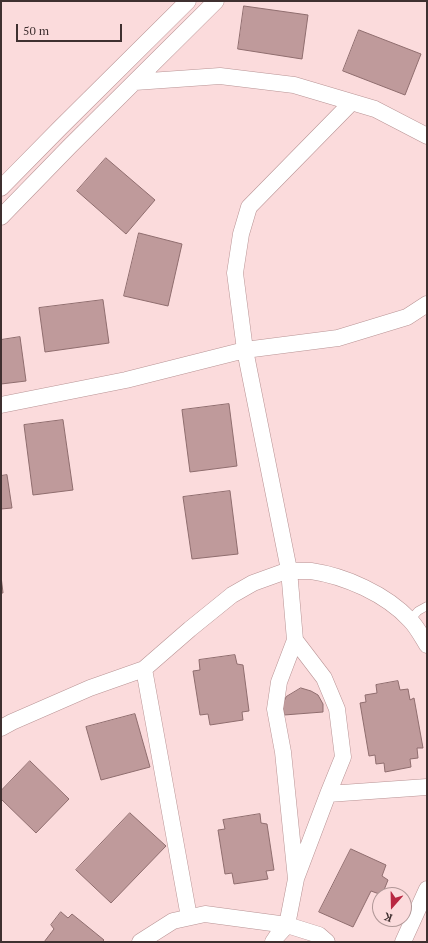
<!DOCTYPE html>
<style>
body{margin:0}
#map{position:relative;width:428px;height:943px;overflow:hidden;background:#fbdbdc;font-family:"PT Serif",serif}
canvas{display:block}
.frame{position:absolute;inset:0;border:2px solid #3f3030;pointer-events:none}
.north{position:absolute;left:372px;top:887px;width:40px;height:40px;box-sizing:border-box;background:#fbdbdc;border:1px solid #b09797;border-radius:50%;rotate:200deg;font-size:11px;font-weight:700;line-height:16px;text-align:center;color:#3f3030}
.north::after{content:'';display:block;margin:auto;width:14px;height:18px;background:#b92741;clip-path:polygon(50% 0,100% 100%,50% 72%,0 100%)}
.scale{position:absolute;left:16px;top:24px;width:106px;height:18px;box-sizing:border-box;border:2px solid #3f3030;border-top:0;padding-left:5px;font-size:12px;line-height:14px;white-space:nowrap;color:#3f3030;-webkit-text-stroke:3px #fbdbdc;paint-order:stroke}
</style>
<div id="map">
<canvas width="428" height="943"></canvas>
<div class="frame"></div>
<div class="north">K</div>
<div class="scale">50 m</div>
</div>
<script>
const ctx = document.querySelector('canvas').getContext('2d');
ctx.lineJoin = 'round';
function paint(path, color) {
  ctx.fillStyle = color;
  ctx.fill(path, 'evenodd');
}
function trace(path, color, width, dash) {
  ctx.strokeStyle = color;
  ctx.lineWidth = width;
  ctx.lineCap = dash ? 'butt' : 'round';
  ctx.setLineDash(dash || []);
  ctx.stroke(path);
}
const building = new Path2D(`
 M244 6 308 15 302 59 238 49Z
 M359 30 421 54 405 95 343 71Z
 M106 158 155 200 126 234 77 191Z
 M139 233 182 244 168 306 124 296Z
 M103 300 109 343 45 352 39 308Z
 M20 337 26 381 1 384V340Z
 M229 404 237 466 190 472 182 410Z
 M63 420 73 490 33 495 24 425Z
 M7 475 12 508 1 509V476Z
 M230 491 238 554 192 559 183 497Z
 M1 576 3 593H1Z
 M235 655 237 664 243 665 249 711 242 712 243 720 210 725 208 714 200 715 193 671 200 670 199 660Z
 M398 681 400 690 408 689 410 700 414 698 423 748H417L418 758 410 759 411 767 385 772 384 763 376 764 375 755 369 756 360 703 366 702 365 695 377 693 376 685Z
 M301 688 311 691 318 695 323 704V712L284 715 283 704 286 697Z
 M135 714 150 767 101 780 86 727Z
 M30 761 69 799 36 833 1 799V791Z
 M130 813 166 846 111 903 76 870Z
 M260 814 261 823 267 824 274 870 266 871 268 879 234 884 232 873 225 874 218 830 225 829 223 820Z
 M351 849 386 865 382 876 388 880 382 895 371 891 353 927 319 912Z
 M61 912 68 918 72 914 104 940 102 942H44L54 929 51 925Z`);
const service = new Path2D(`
 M410 620 418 611 427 606`);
const minor = new Path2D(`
 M135 82 220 76 294 85 375 109 427 136
 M352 102 249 207 241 234 235 273 245 350 289 570C296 571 304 571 311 571 345 576 386 594 410 620 417 627 422 637 427 645
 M1 188 60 128 188 1
 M1 217 70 146 216 1
 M1 405 126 380 245 350 338 338 407 317 427 304
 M295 640 324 678 337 709 343 757 328 794 297 876
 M144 669 189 917
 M1 728 12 722 90 688 144 669 190 629 232 595 253 583 289 570 295 640 279 682 275 709 283 752 296 879 287 925 277 936 273 942
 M328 794 427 787
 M140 942 173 921 205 914 287 925 319 935 327 942
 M403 942 427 889`);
paint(building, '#bf9a9b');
trace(building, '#8f6d6e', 1);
trace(service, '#b89394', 9);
trace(minor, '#b89394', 17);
trace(service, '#fff', 8);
trace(minor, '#fff', 16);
</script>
